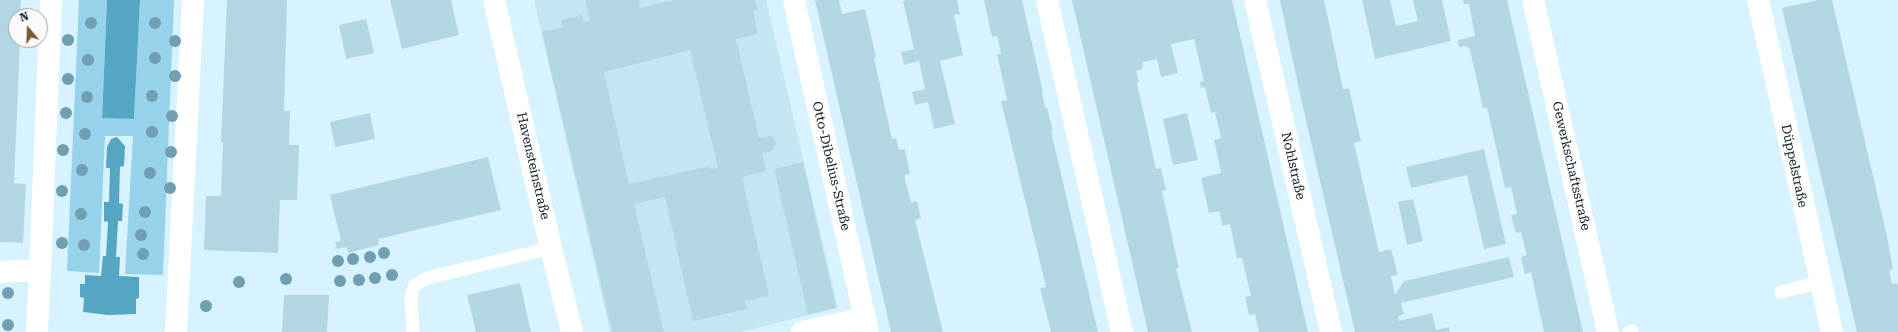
<!DOCTYPE html>
<meta charset="utf-8">
<style>
body{margin:0}
#map{position:relative;width:1898px;height:332px;overflow:hidden;background:#d7f3ff;font-family:"Roboto Serif",serif}
canvas{display:block}
.north{position:absolute;left:8px;top:8px;width:40px;height:40px;box-sizing:border-box;background:#fbfbfb;border:1px solid #9ea3a5;border-radius:50%;rotate:341deg;font-size:11px;font-weight:700;line-height:16px;text-align:center;color:#121f25}
.north::after{content:'';display:block;margin:auto;width:14px;height:18px;background:#795b2f;clip-path:polygon(50% 0,100% 100%,50% 72%,0 100%)}
</style>
<div id="map">
<canvas width="1898" height="332"></canvas>
<div class="north">N</div>
</div>
<script>
const ctx = document.querySelector('canvas').getContext('2d');
ctx.lineJoin = 'round';
function paint(path, color) {
  ctx.fillStyle = color;
  ctx.fill(path, 'evenodd');
}
function trace(path, color, width, dash) {
  ctx.strokeStyle = color;
  ctx.lineWidth = width;
  ctx.lineCap = dash ? 'butt' : 'round';
  ctx.setLineDash(dash || []);
  ctx.stroke(path);
}
function label(font, color, halo, rows, align = 'center') {
  ctx.font = font + ' "Roboto Serif",serif';
  ctx.lineWidth = 4;
  ctx.setLineDash([]);
  ctx.textBaseline = 'middle';
  ctx.strokeStyle = halo;
  ctx.fillStyle = color;
  for (const [text, x, y, turn = 0] of rows) {
    ctx.save();
    ctx.translate(x, y);
    ctx.rotate((+turn || 0) * Math.PI / 180);
    ctx.textAlign = isNaN(turn) ? turn : align;
    if (halo) ctx.strokeText(text, 0, 0);
    ctx.fillText(text, 0, 0);
    ctx.restore();
  }
}
const built = new Path2D(`
 M534 0H766L838 308 740 332H610Z`);
const green = new Path2D(`
 M79 0H107L102 117 134 119 140 0H174L163 275 125 274 133 136H105L99 273 67 271Z`);
const water = new Path2D(`
 M107 0H140L134 119 102 118Z
 M117 137 125 146 124 166 120 167 119 203 123 204 122 221H118L116 257H120L119 276 139 277V298L136 299V314L108 315 83 312 84 298 80 297V284H85V275L101 276 103 256H106L108 222 104 221V202H109L110 168H106L107 147 111 139Z`);
const building = new Path2D(`
 M0 0H21L20 16H16V40H20L14 183 26 184 23 243 0 242Z
 M227 0H287L284 111H290L289 145H299L297 200H280L278 253 204 250 206 196H221L223 142H221Z
 M390 0H451L459 35 402 49Z
 M585 0H639L640 8 675 0H755L758 10 753 11 758 34 736 39 759 138 771 136 774 138 776 144 772 151 762 153 766 171 742 177 769 296 745 301 747 309 693 321 665 197 634 204 664 332H612L542 32 563 27 561 20 582 15 584 22 590 21ZM690 50 718 168 710 169V166L629 184 604 72Z
 M815 0H839L842 14 865 9 876 57 874 58 892 139 896 138 899 150 905 149 910 174 904 175 911 203 917 201 921 218 915 220 943 332H891Z
 M907 0H957L960 14 954 15 963 55 940 61 955 124 934 129 928 102 915 105 912 92 925 89 919 61 904 65 901 52 914 49 903 1Z
 M984 0H1022L1043 92H1042L1045 108H1047L1053 131H1051L1098 332H1051L1040 288 1046 287 1001 101 1007 100 997 54H1001L997 36 992 37Z
 M1072 0H1232L1308 332H1259L1255 314 1249 315 1245 297 1251 296 1242 258H1237L1230 224 1223 226 1219 211 1209 213 1201 178 1221 173 1214 140 1221 138 1215 112 1211 113 1205 87 1201 88 1200 82 1204 81 1194 39 1171 44 1178 73 1161 77 1157 59 1143 62 1142 69 1136 71 1139 82 1137 83 1156 169 1161 168 1166 190 1162 191 1179 268H1176L1192 332H1148Z
 M1280 0H1324L1343 89 1349 88 1361 141 1354 143 1379 252 1391 249 1398 275 1391 276 1395 295 1404 281 1509 257 1514 277 1401 303 1404 314 1398 316 1399 321 1432 313 1436 330 1449 327 1450 332H1355L1301 99Z
 M1362 0H1390L1396 26 1418 21 1413 0H1442L1451 41 1375 59Z
 M1463 0H1507L1583 332H1544L1531 272 1525 274 1521 257 1527 255 1521 232 1516 233 1511 215 1517 214 1511 187 1505 188 1487 107 1483 108 1470 50 1466 46 1459 47 1458 40 1475 36 1469 4H1464Z
 M1818 0H1832L1887 236 1893 269 1889 270 1892 284 1897 283 1898 286V332H1857L1782 8Z
 M366 19 374 53 346 59 339 25Z
 M370 113 375 139 335 147 330 122Z
 M1187 113 1198 160 1173 165 1163 119Z
 M1484 149 1506 244 1484 249 1467 175 1411 188 1406 167Z
 M488 157 501 210 378 239 379 245 348 253 347 247 337 249 335 242 341 241 330 195Z
 M803 162 836 308 808 314 774 169Z
 M1413 199 1423 241 1407 245 1398 202Z
 M520 283 531 332H476L467 295Z
 M284 295H329L327 332H282Z`);
const lane = new Path2D(`
 M1781 292 1820 282
 M413 332 411 299 414 286 427 278 551 248
 M1629 332 1632 331`);
const street = new Path2D(`
 M494 0 551 248 572 332
 M794 0 868 332
 M1047 0 1122 332
 M1255 0 1331 332
 M1533 0 1608 332
 M1758 0 1832 332
 M0 272 40 270 51 0
 M37 332 40 270
 M176 332 193 0
 M802 332 865 318`);
const trees = [
 [91,23],
 [155,23],
 [68,40],
 [175,41],
 [155,58],
 [88,60],
 [175,76],
 [68,79],
 [152,96],
 [87,97],
 [66,113],
 [172,116],
 [152,132],
 [85,134],
 [63,150],
 [171,152],
 [82,170],
 [150,173],
 [170,188],
 [62,191],
 [145,212],
 [81,214],
 [141,235],
 [62,243],
 [84,245],
 [384,253],
 [143,254],
 [370,257],
 [353,259],
 [338,261],
 [392,275],
 [375,278],
 [286,279],
 [359,280],
 [340,281],
 [239,282],
 [8,293],
 [206,306],
 [8,325]
];
const streetNames = [
 ["Havensteinstraße",533,166,77],
 ["Otto-Dibelius-Straße",831,166,77],
 ["Nohlstraße",1293,166,77],
 ["Gewerkschaftsstraße",1571,166,77],
 ["Düppelstraße",1794,166,78]
];
paint(built, '#c4e6f3');
paint(green, '#96d3eb');
paint(water, '#55a6c3');
paint(building, '#b3d6e4');
trace(lane, '#fff', 13);
trace(street, '#fff', 22);
ctx.fillStyle = '#6f9fb0';
for (const [x, y] of trees) {
  ctx.beginPath();
  ctx.arc(x, y, 6, 0, 2 * Math.PI);
  ctx.fill();
}
label('13px', '#121f25', '#fbfbfb', streetNames);
</script>
